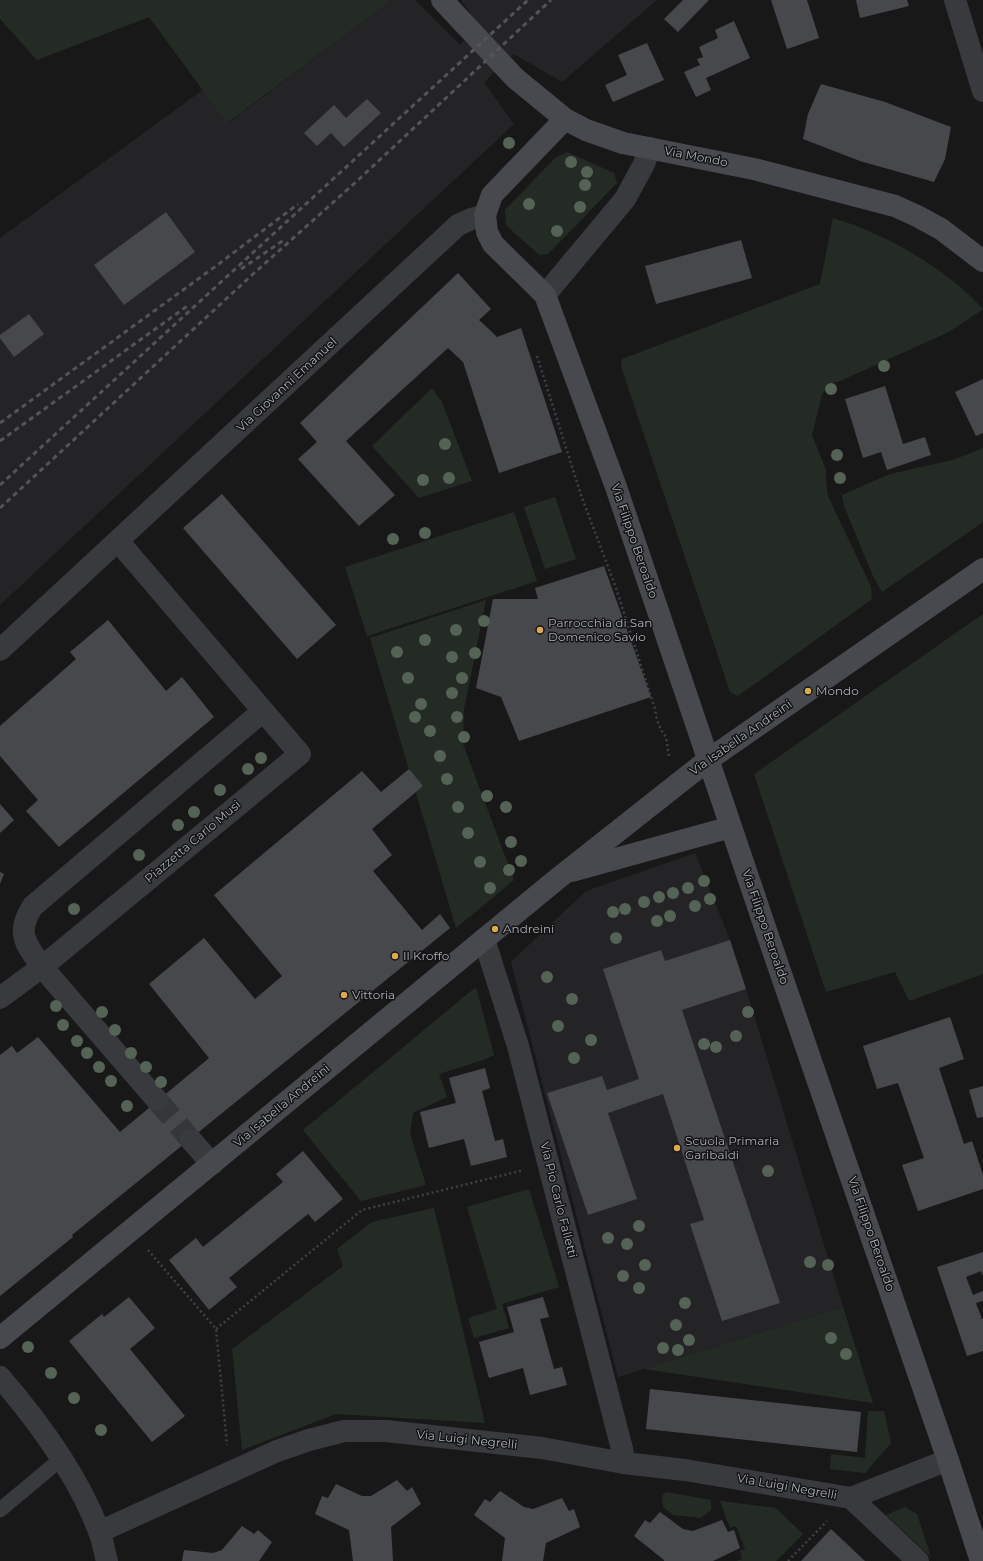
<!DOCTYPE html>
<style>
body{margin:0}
canvas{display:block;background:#181819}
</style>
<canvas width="983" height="1561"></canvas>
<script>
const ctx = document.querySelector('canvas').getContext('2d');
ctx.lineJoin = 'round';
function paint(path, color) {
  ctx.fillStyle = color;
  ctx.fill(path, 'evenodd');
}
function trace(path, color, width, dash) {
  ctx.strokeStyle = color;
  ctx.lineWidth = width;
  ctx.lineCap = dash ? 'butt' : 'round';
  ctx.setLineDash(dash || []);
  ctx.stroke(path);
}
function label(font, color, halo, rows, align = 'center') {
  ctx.font = font + ' Montserrat,sans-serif';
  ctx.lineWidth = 3;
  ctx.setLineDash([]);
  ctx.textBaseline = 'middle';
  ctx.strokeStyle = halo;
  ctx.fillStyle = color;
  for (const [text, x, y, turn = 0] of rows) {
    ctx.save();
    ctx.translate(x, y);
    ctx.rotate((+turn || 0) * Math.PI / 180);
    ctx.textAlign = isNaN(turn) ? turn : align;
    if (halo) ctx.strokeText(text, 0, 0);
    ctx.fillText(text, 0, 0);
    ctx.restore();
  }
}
const built = new Path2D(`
 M392 0H415L460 45 480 27 461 0H657L562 82 514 54 484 82 514 124 0 605V238L204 89 228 123Z
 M695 853 730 940 746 989 843 1307 618 1377 511 962 586 891Z`);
const green = new Path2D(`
 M0 0H392L227 123 149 17 37 60 0 19Z
 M567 152 614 173 617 183 548 254 539 255 506 225 505 210 555 158Z
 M833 218C886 234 946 268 983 309L949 332 840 381 829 384 822 395 812 435 826 470V481L828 496 871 587 872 599 738 696 730 692 621 366 622 359 820 284Z
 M432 388 442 402 472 481 419 498 372 446Z
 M983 448V522L882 592 873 576 844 506 842 495 890 474 953 460Z
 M555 497 576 559 545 569 524 507Z
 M514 512 537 581 367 636 345 567Z
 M486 600 464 709 463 744 514 880 456 928 370 638Z
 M983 614V974L909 1001 895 972 826 992 754 774Z
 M476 987 494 1055 486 1059 439 1074 447 1097 413 1113 410 1134 426 1185 361 1201 303 1130Z
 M529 1189 559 1287 502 1304 509 1328 474 1338 468 1318 497 1309 467 1207Z
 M434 1208 485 1423 336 1414 242 1450 232 1349 343 1266 337 1249 372 1222Z
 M843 1307 873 1403 644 1369Z
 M868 1411H884L891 1443 865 1473 830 1469 831 1454 865 1458Z
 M666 1492 711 1500V1510L701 1518 673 1515 663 1507 662 1496Z
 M720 1501 776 1508 803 1534 776 1561H736L742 1559 740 1551 745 1549 736 1526 730 1528Z
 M905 1507 917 1514 931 1557 886 1515Z`);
const building = new Path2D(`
 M683 0H709L678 32 664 19Z
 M771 0H807L819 38 787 49Z
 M856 0H907L909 6 860 18Z
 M734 21 750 58 706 78 711 90 696 97 684 72 700 65 697 59 703 57 699 47 718 38 715 30Z
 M647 43 664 80 613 102 605 85 627 75 618 55Z
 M821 84 885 102 951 127 945 159 934 182 860 161 803 139 808 114Z
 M367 99 381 113 344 147 331 133 317 146 304 133 334 105 346 118Z
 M166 212 195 252 124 305 94 265Z
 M741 240 752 278 656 304 645 266Z
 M458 273 491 309 479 320 491 331 497 337 521 328 562 452 499 473 463 362 448 348 346 441 395 495 359 526 298 459 317 442 300 423Z
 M29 314 44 334 14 357 0 338V335Z
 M983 379V433L976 436 955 392Z
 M885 386 903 444 925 437 931 455 887 470 881 452 863 458 845 399Z
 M222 494 336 625 297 659 183 528Z
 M604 566 651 697 519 741 501 697 476 688 493 599H538L535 588Z
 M108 620 166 691 182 677 214 717 59 847 26 811 38 800 0 756V726L76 659 70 652Z
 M409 769 423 786 372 829 392 855 373 871 422 930 440 914 450 928 184 1144 72 1235 73 1237 0 1296V1055L12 1046 17 1053 38 1037 120 1132 209 1058 149 984 204 938 255 999 282 976 214 895 362 771 381 792Z
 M0 804 14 820 0 833Z
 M0 872 4 874 0 884Z
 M730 940 746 989 682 1010 780 1303 722 1321 690 1224 704 1220 663 1094 608 1113 637 1199 588 1215 547 1093 602 1076 607 1090 639 1079 603 969 661 950 665 961Z
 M950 1017 964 1059 939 1068 964 1144 972 1141 983 1175V1189L918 1211 902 1165 924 1158 898 1083 877 1089 863 1046Z
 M485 1068 490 1088 482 1091 495 1141 503 1139 507 1157 471 1166 464 1139 429 1148 420 1112 456 1103 449 1078Z
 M983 1086V1117L977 1118 969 1090Z
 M303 1151 343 1199 315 1222 308 1214 229 1278 237 1287 209 1310 169 1260 196 1238 203 1247 283 1182 276 1174Z
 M983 1252V1276L981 1271 966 1277 973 1295 983 1291V1301L976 1303 982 1319H983V1351L967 1356 937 1267Z
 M129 1297 155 1328 130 1349 185 1416 152 1442 69 1341 102 1314 104 1317Z
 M543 1297 549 1317 540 1319 554 1369 562 1367 567 1385 530 1395 523 1368 489 1378 479 1342 514 1332 507 1307Z
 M650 1389 861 1412 857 1452 646 1429Z
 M397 1480 407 1491 412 1487 421 1504 391 1527 393 1561H353L349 1530 315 1514 322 1496 328 1498 336 1484 362 1496H371Z
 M500 1491 524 1507 533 1509 562 1498 569 1511 574 1509 580 1527 546 1543 543 1561H502L505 1538 474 1515 485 1499 490 1502Z
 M660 1512 683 1529 693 1531 722 1520 728 1532 734 1530 740 1548 713 1561H664V1560L634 1536 645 1520 650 1523Z
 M242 1526 254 1534 258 1530 272 1542 259 1561H182L184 1550 213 1553 222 1550Z
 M831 1529 865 1561H801Z`);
const streetTunnel = new Path2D(`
 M157 1100 191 1140`);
const path = new Path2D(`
 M537 356 581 495 616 588 655 709 657 720 661 730 666 737 669 757
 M148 1250 216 1329 227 1445
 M216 1329 362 1210 524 1170
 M788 1561 827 1521`);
const lane = new Path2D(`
 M0 1510 61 1459`);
const street = new Path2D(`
 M955 0 983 91
 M545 295 625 199 644 164 650 148
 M118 541 300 754 42 967C26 944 15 933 33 906L263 711
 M0 650 458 225 471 219 485 215
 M484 939 518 1046 622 1449 624 1463
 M0 998 42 967 157 1100
 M191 1140 212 1164
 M0 1377C38 1421 78 1476 99 1531 103 1541 104 1551 107 1561
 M851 1498 918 1561
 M99 1532 277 1451 309 1440 344 1431H386L542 1448 624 1463 685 1470 851 1498 948 1460`);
const secondary = new Path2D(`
 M442 0 515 78 565 119 586 130 623 143 754 169 895 206 917 216 941 229 983 261
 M565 119 492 195 485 215 487 232 493 244 545 295 616 487 769 939 948 1460 981 1561
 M572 871 731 827
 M0 1338 556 880 708 760 983 569`);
const rail = new Path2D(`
 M241 269 284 240
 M0 423 216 266 298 204
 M0 441 190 304
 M0 485 528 0
 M0 508 252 275 357 181 551 0`);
const trees = [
 [509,143],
 [571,162],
 [587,172],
 [585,185],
 [529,204],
 [580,207],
 [557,231],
 [884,366],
 [831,389],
 [445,444],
 [837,455],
 [449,478],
 [840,478],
 [423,480],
 [425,533],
 [393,539],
 [484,621],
 [456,630],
 [425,640],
 [397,652],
 [475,653],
 [452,657],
 [408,678],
 [462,678],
 [452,693],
 [421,704],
 [415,717],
 [457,717],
 [430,731],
 [464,737],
 [440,756],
 [261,758],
 [248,769],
 [447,779],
 [220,790],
 [487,796],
 [458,807],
 [506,807],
 [194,812],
 [178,825],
 [468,833],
 [511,842],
 [139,855],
 [521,861],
 [480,862],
 [509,870],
 [704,881],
 [490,888],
 [688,888],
 [673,893],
 [659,897],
 [710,899],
 [644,902],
 [695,906],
 [74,909],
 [625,909],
 [613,912],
 [670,916],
 [657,921],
 [616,938],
 [547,977],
 [572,999],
 [56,1006],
 [102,1012],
 [748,1012],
 [63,1025],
 [558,1026],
 [115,1030],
 [736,1036],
 [591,1040],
 [77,1041],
 [704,1044],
 [716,1047],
 [87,1053],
 [131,1053],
 [574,1058],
 [99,1067],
 [146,1067],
 [111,1081],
 [161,1082],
 [127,1106],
 [768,1171],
 [639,1226],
 [608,1238],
 [627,1244],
 [810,1262],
 [645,1265],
 [828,1265],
 [623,1276],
 [639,1288],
 [685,1303],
 [676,1325],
 [831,1338],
 [689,1340],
 [28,1347],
 [663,1348],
 [678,1350],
 [846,1354],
 [51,1373],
 [74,1398],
 [101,1430]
];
const markers = [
 [540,630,4,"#dca94d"],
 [808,691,4,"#dca94d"],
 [495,929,4,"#dca94d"],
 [395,956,4,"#dca94d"],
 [344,995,4,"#dca94d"],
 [677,1148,4,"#dca94d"]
];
const streetNames = [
 ["Via Mondo",696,157,11],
 ["Via Giovanni Emanuel",287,385,-43],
 ["Via Filippo Beroaldo",634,541,71],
 ["Via Isabella Andreini",741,738,-35],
 ["Piazzetta Carlo Musi",193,842,-40],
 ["Via Filippo Beroaldo",765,927,71],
 ["Via Isabella Andreini",282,1106,-40],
 ["Via Pio Carlo Falletti",558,1200,76],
 ["Via Filippo Beroaldo",871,1234,71],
 ["Via Luigi Negrelli",467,1440,6],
 ["Via Luigi Negrelli",787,1487,10]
];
const poiNames = [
 ["Parrocchia di San",548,623],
 ["Domenico Savio",548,637],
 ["Mondo",816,691],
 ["Andreini",503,929],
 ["Il Kroffo",403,956],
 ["Vittoria",352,995],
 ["Scuola Primaria",685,1141],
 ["Garibaldi",685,1155]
];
paint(built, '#242426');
paint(green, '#242b25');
paint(building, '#47484b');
trace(streetTunnel, '#353639', 22, [22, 11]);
trace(path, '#3f4145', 2.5, [2, 3]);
trace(lane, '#393a3e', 15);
trace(street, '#393a3e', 22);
trace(secondary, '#47494e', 22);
trace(rail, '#525459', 3, [5, 4]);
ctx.fillStyle = '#546355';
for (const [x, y] of trees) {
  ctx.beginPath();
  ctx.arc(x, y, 6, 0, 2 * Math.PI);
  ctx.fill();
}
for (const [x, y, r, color] of markers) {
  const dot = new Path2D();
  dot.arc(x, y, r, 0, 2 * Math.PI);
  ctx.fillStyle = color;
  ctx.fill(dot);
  trace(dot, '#131314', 1.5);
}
label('12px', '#abafb7', '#131314', streetNames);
label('12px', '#abafb7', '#131314', poiNames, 'left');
</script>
